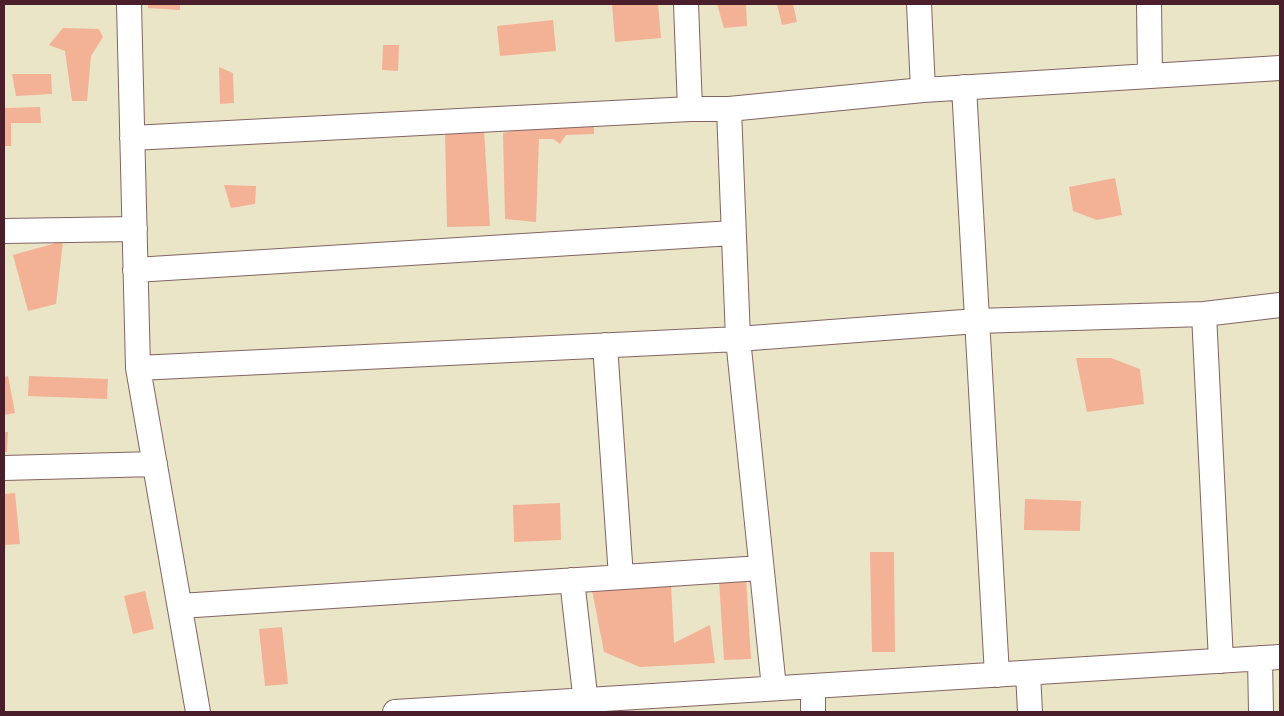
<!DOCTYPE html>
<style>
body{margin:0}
#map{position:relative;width:1284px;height:716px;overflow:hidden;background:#ebe5c7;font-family:"IM FELL English",serif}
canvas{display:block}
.frame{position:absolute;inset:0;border:5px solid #4a1f2b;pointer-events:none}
</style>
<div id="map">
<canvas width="1284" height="716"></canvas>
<div class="frame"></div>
</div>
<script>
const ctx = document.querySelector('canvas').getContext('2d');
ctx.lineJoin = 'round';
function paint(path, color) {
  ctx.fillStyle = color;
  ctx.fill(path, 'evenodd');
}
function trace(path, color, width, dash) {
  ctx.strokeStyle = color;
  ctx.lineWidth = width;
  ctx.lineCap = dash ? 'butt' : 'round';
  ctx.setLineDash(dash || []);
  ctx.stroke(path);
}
const building = new Path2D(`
 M148 4H180V10L148 8Z
 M612 4H658L661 38 615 42Z
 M717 4H746L747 26 724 28Z
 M777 4H793L797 22 782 25Z
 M553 20 556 51 500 56 497 26Z
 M63 28 99 29 103 37 91 56 87 101H72L65 51 49 45Z
 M383 45H399L398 71 382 70Z
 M219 67 233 73 234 103 220 104Z
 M12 74H51L52 94 16 96Z
 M40 107 41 123H11V146H4V108Z
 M594 126V134L566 135 560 144 553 139H539L536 222 505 219 503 133 531 127Z
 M484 131 490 226 447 227 445 132Z
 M1115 178 1122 215 1097 220 1073 211 1069 187Z
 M224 185 256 186 255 204 231 208Z
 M63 241 56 304 28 311 13 255Z
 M1076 358H1111L1140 369 1144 404 1087 412Z
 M8 376 15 413 4 415V377Z
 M29 376 108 379 107 399 28 396Z
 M4 432H8L7 452H4Z
 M15 493 20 544 4 545V494Z
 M1025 499 1081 501 1080 531 1024 530Z
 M560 503 561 540 514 542 513 505Z
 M870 552H894L895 652H872Z
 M746 578 751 659 724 660 719 580Z
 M671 584 674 643 710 625 715 663 640 667 604 652 592 590Z
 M145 591 154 629 133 634 124 596Z
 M282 627 288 684 265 686 259 629Z`);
const minor = new Path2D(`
 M129 4 138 368 198 712
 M686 4 690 109
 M919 4 923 90
 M1149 4 1150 76
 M964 87 997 675
 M729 109 738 339 774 688
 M132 138 690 109H729L923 90 1280 68
 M4 231 135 229
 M135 270 733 233
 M1204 314 1221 661
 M605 345 621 577
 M138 368 738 339 977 321 1204 314 1280 305
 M4 468 155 464
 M572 580 587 712
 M180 606 761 568
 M1260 658 1261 712
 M1028 673 1030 712
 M813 686V712
 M395 712 1280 657`);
paint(building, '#f3b195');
trace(minor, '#826462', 26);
trace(minor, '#fff', 24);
</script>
